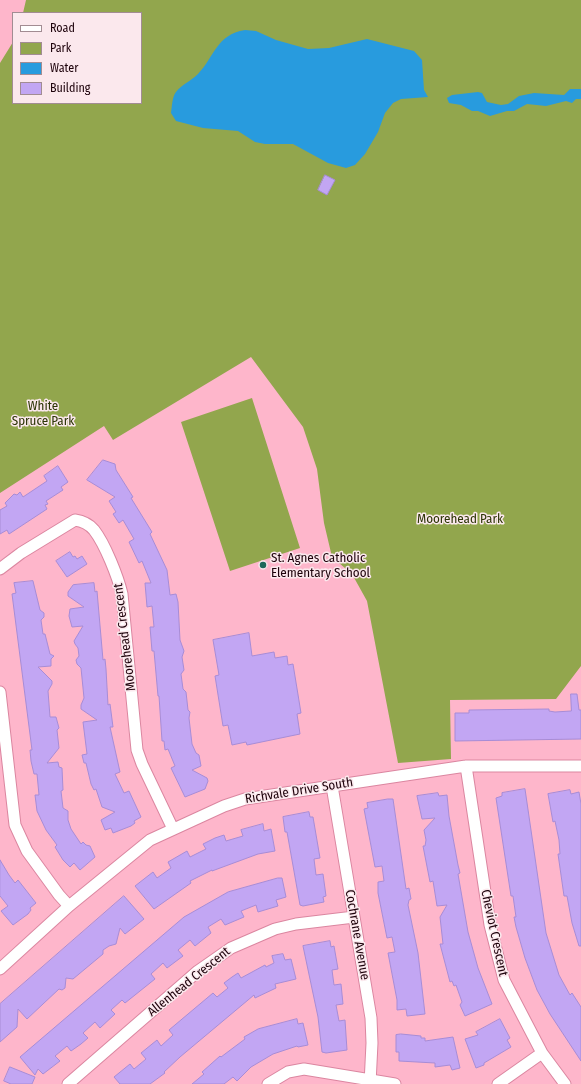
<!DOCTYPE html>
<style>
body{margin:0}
#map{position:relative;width:581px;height:1084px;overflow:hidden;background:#feb6cb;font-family:"Fira Sans Condensed",sans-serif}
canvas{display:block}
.legend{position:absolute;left:12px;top:12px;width:130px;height:92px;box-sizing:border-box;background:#fbe8ed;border:1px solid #a28c93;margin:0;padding:5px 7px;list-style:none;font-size:12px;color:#1d020b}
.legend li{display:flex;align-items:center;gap:8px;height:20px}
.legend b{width:20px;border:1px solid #a28c93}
</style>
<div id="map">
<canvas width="581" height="1084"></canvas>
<ul class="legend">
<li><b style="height:5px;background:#fff"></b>Road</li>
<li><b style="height:11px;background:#92a64d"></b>Park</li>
<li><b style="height:11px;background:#289bde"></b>Water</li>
<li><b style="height:11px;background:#c2a6f3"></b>Building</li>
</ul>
</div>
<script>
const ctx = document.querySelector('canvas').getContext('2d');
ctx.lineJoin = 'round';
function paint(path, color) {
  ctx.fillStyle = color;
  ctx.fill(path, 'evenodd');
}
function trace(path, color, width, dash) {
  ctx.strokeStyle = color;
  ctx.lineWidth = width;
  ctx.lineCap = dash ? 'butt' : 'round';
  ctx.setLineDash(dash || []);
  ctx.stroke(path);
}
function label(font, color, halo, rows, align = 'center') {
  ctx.font = font + ' "Fira Sans Condensed",sans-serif';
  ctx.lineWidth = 3;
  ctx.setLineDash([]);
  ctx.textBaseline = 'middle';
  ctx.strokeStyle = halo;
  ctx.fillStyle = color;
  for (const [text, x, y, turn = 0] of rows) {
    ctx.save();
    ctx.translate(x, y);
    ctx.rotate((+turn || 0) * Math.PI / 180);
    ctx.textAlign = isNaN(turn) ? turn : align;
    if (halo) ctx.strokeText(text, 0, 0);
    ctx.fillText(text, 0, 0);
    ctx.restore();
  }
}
const green = new Path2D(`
 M26 0H581V666L556 699 450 700 451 759 398 763 367 601 352 574 332 557 324 523 317 469 303 427 251 357 113 440 104 426 0 493V63L13 42V103H141V13H23Z
 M252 398 300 548 230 571 181 422Z`);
const water = new Path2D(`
 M245 30 256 31 276 40 308 49 329 48 367 39 414 51 422 60 424 90 428 97 401 99 393 103 385 113 378 132 365 154 355 165 346 168 328 163 293 144H265L255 142 238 131 203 128 176 121 171 113C172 107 172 97 176 92 181 85 191 81 198 74 215 56 216 35 245 30Z
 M570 89H581V99H576L572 103 566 101 546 106 527 104 514 111H507L490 116 478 111H472L461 105 449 103 447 98 452 95 478 92 482 93 487 102 501 105 508 104 519 96 534 93 564 95Z`);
const building = new Path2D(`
 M325 175 335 180 327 195 318 190Z
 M103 460 115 464 116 470 133 497 131 498 152 532 150 534 167 570 170 595 176 594 178 602 180 640 184 651 182 657 184 670 181 674 183 689 186 692 188 710 190 712 189 718 192 744 196 753 199 755 201 766 192 770 207 778 208 781 205 789 185 797 171 768 175 766 168 749 165 750 164 741H162L159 696H158L154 651H152L150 627H154L152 606 147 607 145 583H151L142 561 139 563 129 542 134 539 123 520 119 523 113 514 116 512 109 501 115 497 87 480Z
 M58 466 68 482 61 487 63 490 46 501 48 504 45 505 47 509 9 534 7 530 0 534V510L7 506 5 503 14 494 17 495 20 492 23 497 47 481 44 476Z
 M70 552 73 557 75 556 77 559 82 556 87 564 67 577 56 561Z
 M33 581 40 610 44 613V617L41 620 43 634H45L50 654 54 656 51 659V666L38 667 52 681V684L48 691 50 717H56L59 728 57 730 59 748 47 763 58 762 59 767 62 768 63 790 61 791 63 808 68 811V820L71 829 81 844 83 842 86 845 90 846 95 857 80 870 74 863 70 867 63 860 55 847 57 845 46 830 37 811 35 795H39L37 774H34L31 761 30 750H32L12 594 16 593 14 583Z
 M94 583 95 592 97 591 103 660 105 659 106 669 108 705 110 704 113 727H110L120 772 115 774 124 793 129 791 141 817 134 821 135 823 131 826 113 833 111 828 105 830 101 820 115 812 102 807 96 789 94 790 91 784 86 763H84L82 755 87 754 83 722 97 720 81 709V705L84 698 81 668 77 664 76 660 79 656 78 648 75 644 74 641 83 626 72 627 69 616 70 609 84 607 68 596V592L73 585Z
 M249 633 252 656 274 652 275 658 287 656 288 665 293 664 301 713 297 714 300 734 247 745 246 742 232 745 228 725 223 726 215 676 219 675 213 640Z
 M571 694H577L579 710H581V739L455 741V713H469V710L549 709V711L555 712 571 711Z
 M525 789 546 933 559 975 570 995 572 993 581 1007V1061L550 1014 537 990 525 958 516 927 514 917H516L513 896H511L496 798 502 796V793Z
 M570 790 571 794 579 792 581 804V946H579L572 923 567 896H564L558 854H560L559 840 555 821 553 822 548 794Z
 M438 793 439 796 447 795 449 816 458 865 460 873 458 874 468 932 478 968 492 1004 465 1016 460 1005 462 1002 456 985 454 986 452 981 450 982 440 944H443L440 917 447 905 437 906 433 881 430 882 423 846H425L426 840 424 830 435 818 422 819 417 796Z
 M388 799H393L406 889 409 888 411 899 409 900 408 905 418 953 425 1014 407 1016 406 1009 397 1010V1000L388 953 395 952 392 937 387 938 378 893V882L384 881 382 866 375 867 364 809 368 808 367 803Z
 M309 812 310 817H313L320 858 314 859 316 875 323 874 326 896 323 897 324 902 303 906 300 905 287 832H285L283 817Z
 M263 824 264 831 271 829 275 851 258 854 212 871V870L190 881 191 883 154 909 135 886 153 872 157 878 171 868 168 862 187 851 190 857 206 849 203 844 215 838 224 835 226 841 243 836 241 830Z
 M0 860 9 875 15 883 18 880 36 903 30 908 31 910 28 914 13 925 1 911 8 906 0 896Z
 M278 878H282L286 897 276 900 278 906 258 912 256 905 241 911 244 917 225 925 221 919 208 927 211 933 195 946 190 940 178 950 183 956 167 968 163 963 151 974 155 979 125 1003 122 1000 111 1010 115 1014 100 1028 95 1022 83 1033 88 1038 81 1044 71 1051 67 1046 55 1056 60 1061 43 1074 38 1069 35 1075 20 1057 184 917 228 892Z
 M124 896 144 919 125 934 120 928 116 944 109 946 103 950V954L73 979 66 978 65 988 62 990 59 989 27 1019 18 1009 17 1027 0 1042V1004Z
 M330 941 331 947 334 946 338 969 332 970 334 985 341 984 343 1004 336 1005 339 1021 345 1020 347 1050 326 1053 322 1052 318 1017 303 946Z
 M283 954 285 960 291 959 296 979 275 984 276 988 255 998 254 995 180 1057 164 1072 165 1073 150 1084H120L114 1077 130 1064 134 1069 146 1059 141 1053 157 1040 161 1046 173 1035 169 1030 213 993 217 997 228 988 224 983 232 977 238 973 241 978 265 965 266 967 274 963 272 956Z
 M297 1019 298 1024 303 1023 308 1045 298 1047 297 1046 273 1054 251 1067 237 1081 233 1077 224 1084H192L204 1074 202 1072 220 1056 221 1057 245 1039 244 1037 258 1029Z
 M500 1019 510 1038 507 1040 511 1047 484 1063V1065L476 1068 465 1039 478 1035 476 1032Z
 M401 1034 421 1036V1038H425V1041L453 1037 460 1068 452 1070 450 1065 435 1067V1063L399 1061V1052H396V1035Z
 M10 1067 35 1077 32 1084H11L4 1081Z`);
const minor = new Path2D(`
 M0 569 21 553 75 520C82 521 89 524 94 530 105 544 118 577 122 594L137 750 142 764 173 829
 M0 692 15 825 27 851 59 895 69 906
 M466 766 490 925 504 980 542 1053 565 1084
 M332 786 371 1018 372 1043 370 1084
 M0 969 69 906 150 840 224 806 245 799 466 766H581
 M68 1084 198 971 231 948 275 929 296 924 354 917
 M268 1084 288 1072 304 1069 395 1084
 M498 1084 542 1053`);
const markers = [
 [263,565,4,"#20675b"]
];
const parkNames = [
 ["White",43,406],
 ["Spruce Park",43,421],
 ["Moorehead Park",460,519]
];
const poiNames = [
 ["St. Agnes Catholic",271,558],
 ["Elementary School",271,573]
];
const streetNames = [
 ["Moorehead Crescent",125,637,-97],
 ["Richvale Drive South",299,791,-9],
 ["Cheviot Crescent",494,933,78],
 ["Cochrane Avenue",357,935,80],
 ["Allenhead Crescent",189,982,-39]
];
paint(green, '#92a64d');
paint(water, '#289bde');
paint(building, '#c2a6f3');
trace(building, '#a78cd6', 1);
trace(minor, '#db86a0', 13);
trace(minor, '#fff', 11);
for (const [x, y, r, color] of markers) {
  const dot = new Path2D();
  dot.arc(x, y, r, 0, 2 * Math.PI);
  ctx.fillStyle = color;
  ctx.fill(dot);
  trace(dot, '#fbe8ed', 1.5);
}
label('13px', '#2c3506', '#fbe8ed', parkNames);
label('13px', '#1d020b', '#fbe8ed', poiNames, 'left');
label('13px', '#1d020b', '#fbe8ed', streetNames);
</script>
